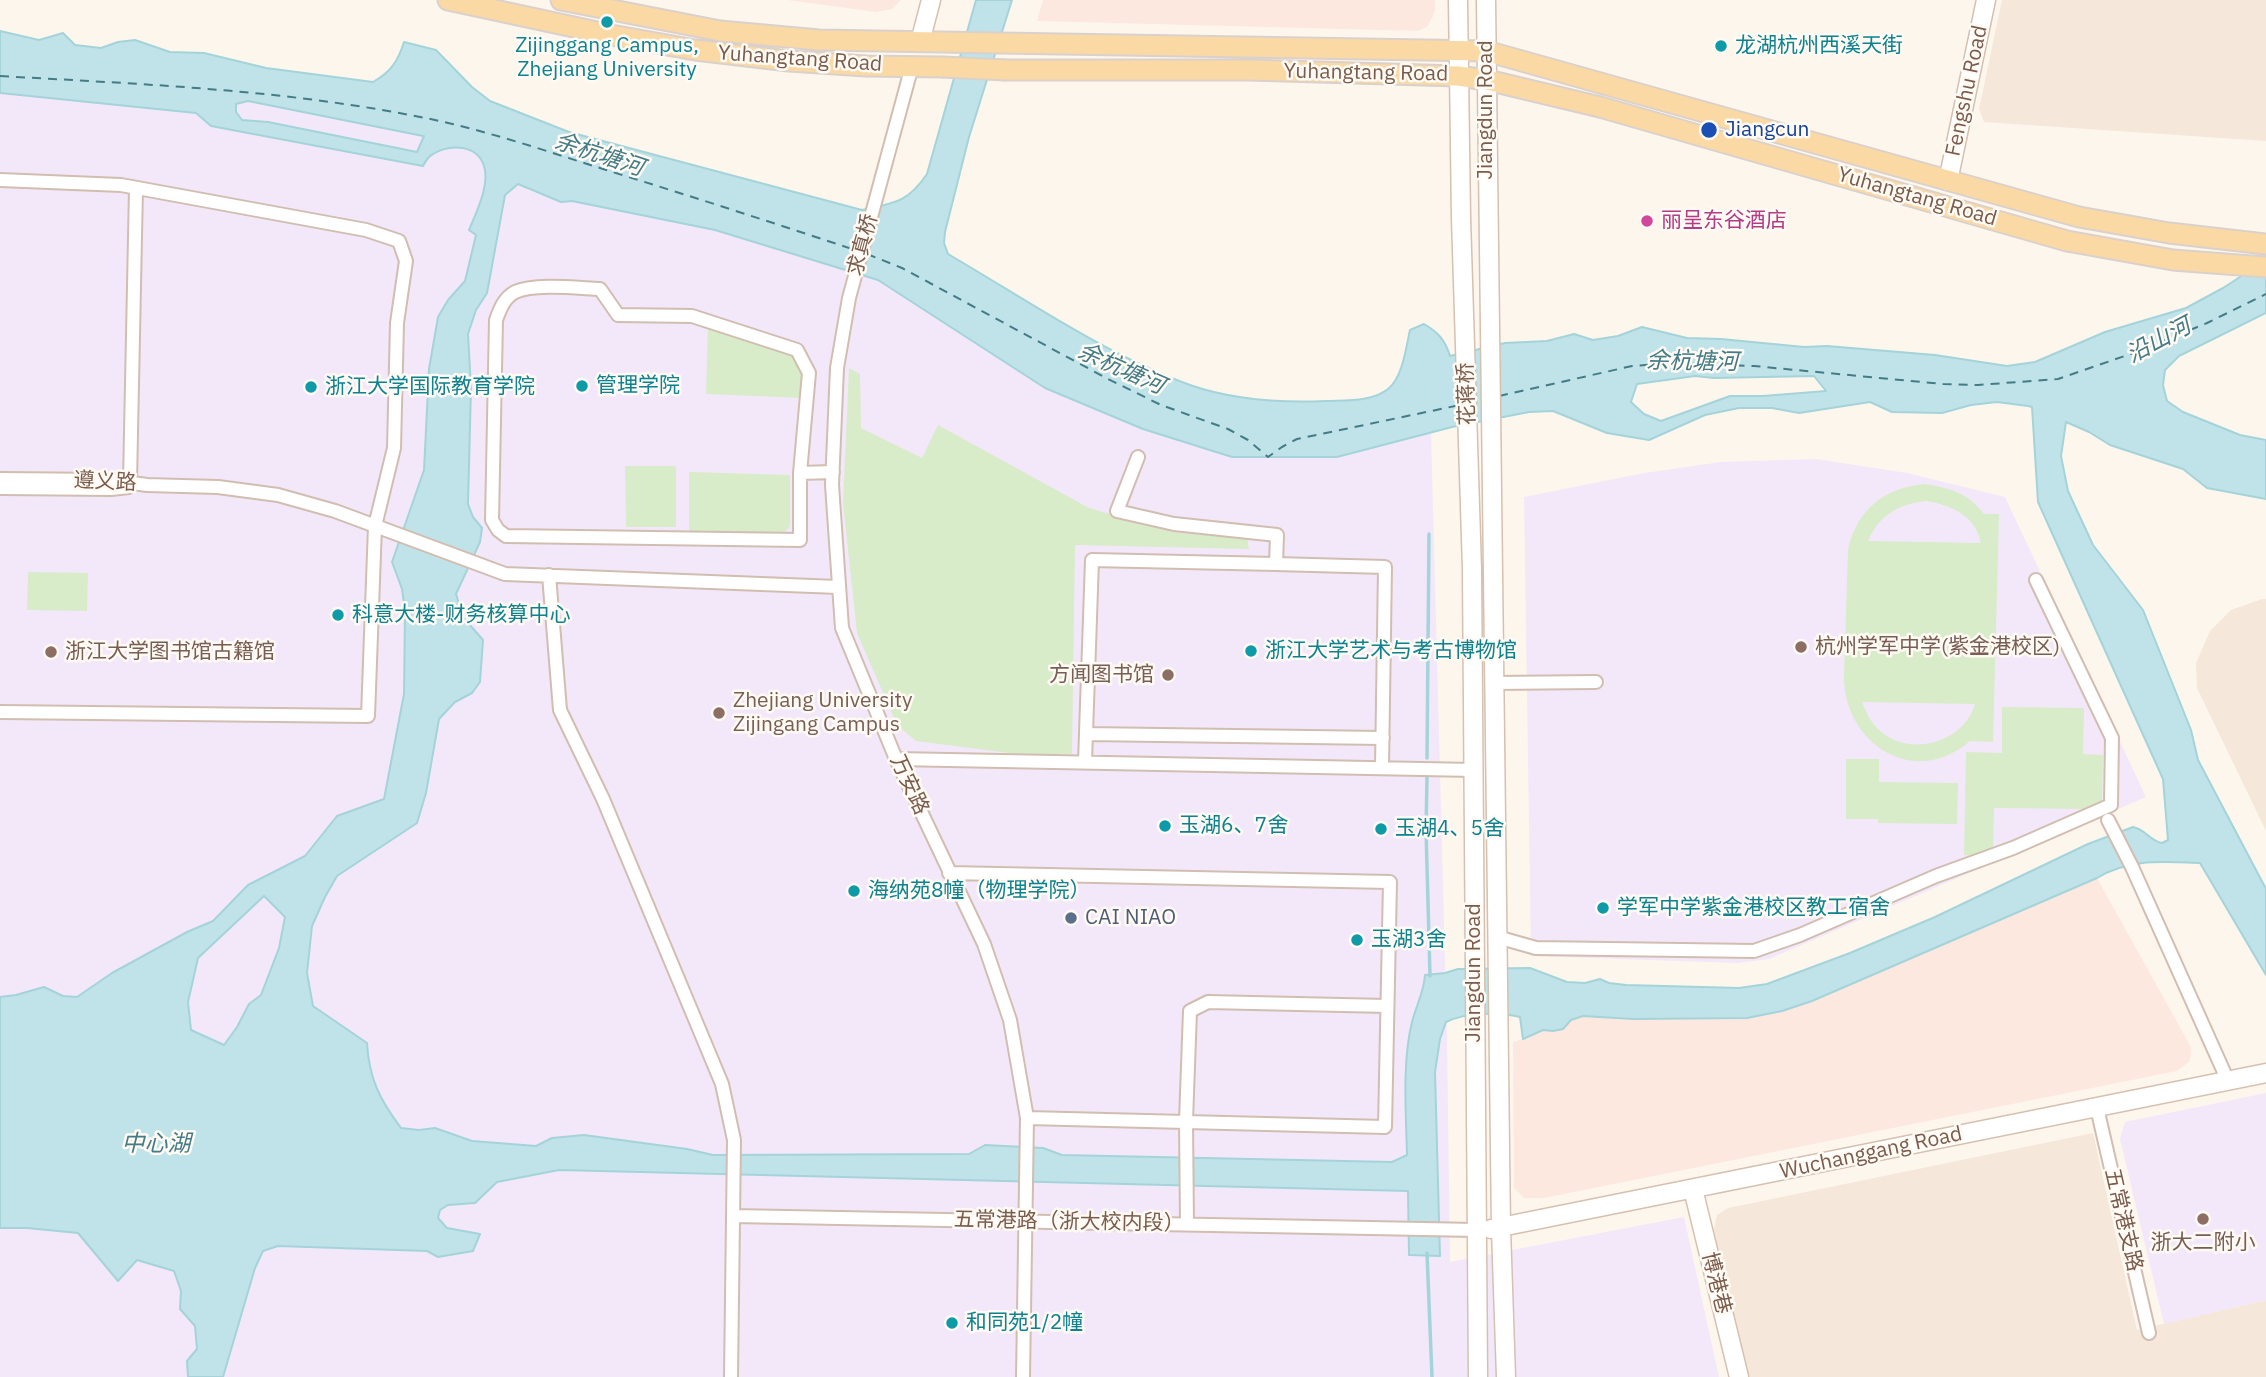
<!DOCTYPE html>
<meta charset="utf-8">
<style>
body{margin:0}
canvas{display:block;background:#fdf6ec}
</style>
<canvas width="2266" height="1377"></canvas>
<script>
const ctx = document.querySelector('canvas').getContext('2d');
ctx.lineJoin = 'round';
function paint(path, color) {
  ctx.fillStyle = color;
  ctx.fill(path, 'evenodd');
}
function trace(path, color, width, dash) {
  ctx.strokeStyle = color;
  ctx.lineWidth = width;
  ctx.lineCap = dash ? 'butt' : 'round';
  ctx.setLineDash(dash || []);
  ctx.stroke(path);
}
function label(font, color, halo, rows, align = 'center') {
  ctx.font = font + ' "IBM Plex Sans","Noto Sans SC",sans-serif';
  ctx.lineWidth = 5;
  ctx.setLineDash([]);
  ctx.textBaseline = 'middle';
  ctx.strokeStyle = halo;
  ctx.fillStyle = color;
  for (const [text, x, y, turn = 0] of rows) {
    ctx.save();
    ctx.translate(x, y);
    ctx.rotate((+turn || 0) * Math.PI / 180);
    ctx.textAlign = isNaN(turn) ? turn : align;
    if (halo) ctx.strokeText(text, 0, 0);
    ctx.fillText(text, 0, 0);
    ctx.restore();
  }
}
const residential = new Path2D(`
 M2002 0H2266V141L1984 122 1979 109Z
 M2262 599H2266V831L2197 688 2196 663 2210 631 2231 610Z
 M2093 1133 2137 1330 2266 1300V1377H1746L1716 1247 1714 1229 1717 1215 1728 1208Z`);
const commercial = new Path2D(`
 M787 0H901L892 9 876 12Z
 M1043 0H1435V11L1428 26 1418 31 1037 21Z
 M2097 878 2191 1047 2190 1061 2177 1071 1544 1198H1524L1514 1188 1513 1042 1523 1039 1537 1019 1583 1016 1633 1019 1747 1018 1782 1011 1812 1001Z`);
const education = new Path2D(`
 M0 93 196 113 248 101 424 136 474 152 528 190 561 202 572 201 715 230 878 280 1045 388 1337 457 1431 432 1447 1035 1450 1262 1684 1217 1719 1377H0Z
 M1816 459 1907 473 2005 497 2146 797 1769 959 1738 963 1531 956 1524 497 1644 473 1721 462Z
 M2266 1093V1300L2164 1324 2120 1139 2125 1122Z`);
const green = new Path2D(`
 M708 326 791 354C804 367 802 381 802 398L706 394Z
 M849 368 860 374 861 428 922 458 938 425 1089 508 1178 533 1247 538 1249 549 1075 545 1072 754H1017L916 741 897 725 857 633 843 503Z
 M625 466H676V527H626Z
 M689 472 790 475V526L786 531 773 535 689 533Z
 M1925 484C1950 488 1968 493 1984 514H1999L1993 742 1970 741C1914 790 1843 743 1844 675L1848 550C1857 509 1884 488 1925 484ZM1927 501C1952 506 1975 515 1981 543L1868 541C1879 515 1900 503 1927 501ZM1862 702 1975 704C1964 743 1909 758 1879 730 1871 723 1866 712 1862 702Z
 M28 572 88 573 87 611 27 610Z
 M2002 707 2084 708 2083 754 2103 755 2102 802 2088 809 1994 808 1993 849 1980 856 1964 855 1966 752 2002 753Z
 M1846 759H1879V782L1958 783 1957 824 1878 823V819H1846Z`);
const water = new Path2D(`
 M976 0H1012L969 137 945 232 944 243 948 254C1027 300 1104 354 1190 385 1233 400 1282 403 1326 401 1346 400 1372 402 1388 389 1403 377 1406 347 1410 330L1424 324C1438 332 1445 340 1450 356L1505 343 1547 341 1574 334 1593 340 1618 336 1642 327 1687 338 1721 339 1804 347 1827 346 1935 355 2007 366 2035 362 2105 332 2186 308 2223 288 2266 260V313L2179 356 2165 370 2163 385 2167 401 2183 412 2240 435 2266 440V499L2207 488 2183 469 2110 445 2089 432 2066 422 2061 456 2068 491 2093 545 2143 610 2191 730 2198 760 2266 889V975L2200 863C2164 862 2129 858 2097 878L1812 1001 1782 1011 1747 1018 1633 1019 1583 1016 1571 1020 1563 1029 1553 1031 1543 1030 1523 1039 1520 1017C1498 1012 1467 1012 1446 1022L1440 1039 1435 1072 1440 1256 1409 1255 1408 1191 559 1170 497 1182 475 1203 448 1205 440 1210 438 1218 447 1228 480 1234 473 1251 438 1257 427 1251 278 1246 263 1251 255 1268 223 1377H188L187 1361 197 1349 195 1326 180 1309 181 1291 174 1271 137 1260 118 1281 78 1233 27 1228H0V997L16 995 44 987 63 996 77 997 112 973 187 932 213 921 248 885 305 856 337 816 384 799 404 694 405 611 402 589 392 562 424 470 429 369 438 317 448 300 465 281 476 235 469 230C476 213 490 185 484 166 477 144 450 144 433 154 429 156 425 162 423 166L211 126 196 113 0 93V31L39 40 63 33 75 45 101 48 118 42 135 40 170 52 204 53 266 68 373 82C391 72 398 61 404 42L436 50 472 87 490 101 569 132 862 210C895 203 907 203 927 174ZM248 101 423 136H424L417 152 268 122 242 120 236 112V104ZM518 184 561 202 572 201 715 230 878 280 1045 388 1143 429 1232 457H1337L1452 427 1529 412 1553 411 1607 433 1649 440 1705 415 1739 408H1772L1799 413 1870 402 1892 412 1942 413 1971 405 1997 402 2028 406 2032 407 2038 502 2163 779 2168 840 2162 843C2150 841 2145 829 2133 827L2088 844 1935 917 1850 953 1767 984 1739 988 1626 985 1609 983 1600 979 1585 983 1567 982 1530 968 1458 969 1445 973 1425 975C1424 992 1416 1006 1412 1022 1402 1062 1406 1114 1407 1155L1392 1162 1062 1155 1043 1148 985 1145 969 1154 713 1155 687 1149 584 1135 552 1138 536 1146 472 1141 435 1128 419 1130 401 1128C380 1100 369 1079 367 1043L313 1006 307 973 312 926 325 897 337 876 417 823 426 793 439 719 455 702 472 693 480 682 483 640 463 617 456 594 480 542 482 528 473 517 468 504 471 388 468 334 476 310 487 293 505 195ZM1695 376 1714 378 1814 376 1826 391 1763 396H1730L1661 421 1644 414 1631 402 1637 384ZM264 896 285 917 279 948 261 995 249 1004 237 1027 224 1045 191 1030 188 1002 198 958Z`);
const stream = new Path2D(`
 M1427 758 1429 534
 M1427 778 1426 830 1430 976
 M1427 1253 1432 1377`);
const ferry = new Path2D(`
 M0 76C138 84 274 89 410 115 476 127 540 149 603 169 687 195 771 222 855 250
 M867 254 902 268 1108 379 1161 405 1228 429 1248 440 1268 457 1282 447 1297 439 1460 405
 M1499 396 1632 366 1670 363 1754 366 1943 384 1978 385 2058 379 2142 350 2207 323 2266 294`);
const street = new Path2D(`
 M912 66 849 298 837 368 832 485 842 628 896 759 984 944 1010 1020 1027 1118 1023 1377
 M0 180 121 185 366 230 399 241 406 261 397 323 394 448 375 526 368 716 0 712
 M1138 457 1117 511 1174 524 1277 535 1276 564 1385 567 1382 767
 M800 473 809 373 797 350 692 316 618 315 600 289C577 288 535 283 515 292 504 298 500 309 496 320L492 520 498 530 506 536 800 540V473L833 472
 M0 479 111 480 147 485 218 487 278 495 335 511 505 574 838 587
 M130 482 136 188
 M0 488 111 489 129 487
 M549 575 560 710 603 799 722 1084 734 1140 731 1377
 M1493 683 1596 682
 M1086 734 1383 738
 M896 759 1474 770
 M1085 762 1092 560 1276 564
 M2108 820 2132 867 2228 1081
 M949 873 1390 882 1385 1127 1027 1118
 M1497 937 1536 948 1754 951 1800 935 1936 876 2013 848 2111 805 2112 738 2036 580
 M2097 1108 2149 1333
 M733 1216 1476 1230
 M1187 1224 1186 1121 1190 1011 1208 1002 1387 1006`);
const secondary = new Path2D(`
 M1458 0 1461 218 1472 570 1478 1377
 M1486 0 1501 1229 1506 1377
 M920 42 931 0
 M1948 181 1986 0
 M1693 1189 1739 1377
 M1491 1229 2266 1073`);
const primary = new Path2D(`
 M448 0 611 35 695 50 789 61 866 66 942 67
 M561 0 720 31 819 40 1486 51 2079 217 2169 233 2266 244
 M1006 70H1249L1458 76 1487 80 1600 107 2067 241 2173 260 2266 267`);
const primaryBridge = new Path2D(`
 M942 67 1006 70`);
const markers = [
 [607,22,7,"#0f9aa8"],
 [1721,46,7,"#0f9aa8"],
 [1709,130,9,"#1a4fb4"],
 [1647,221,7,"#d1479c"],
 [582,386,7,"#0f9aa8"],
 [311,387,7,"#0f9aa8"],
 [338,615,7,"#0f9aa8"],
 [1801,647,7,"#8d6e63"],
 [1251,651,7,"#0f9aa8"],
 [51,652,7,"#8d6e63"],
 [1168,675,7,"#8d6e63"],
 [719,713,7,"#8d6e63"],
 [1165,826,7,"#0f9aa8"],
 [1381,829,7,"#0f9aa8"],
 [854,891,7,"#0f9aa8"],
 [1603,908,7,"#0f9aa8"],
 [1071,918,7,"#5c6f8a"],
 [1357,940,7,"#0f9aa8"],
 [2203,1219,7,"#8d6e63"],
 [952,1323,7,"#0f9aa8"]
];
const cultureNames = [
 ["Zijinggang Campus,",607,46,"center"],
 ["Zhejiang University",607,70,"center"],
 ["龙湖杭州西溪天街",1735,46],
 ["管理学院",596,386],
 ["浙江大学国际教育学院",325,387],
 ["科意大楼-财务核算中心",352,615],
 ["浙江大学艺术与考古博物馆",1265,651],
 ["玉湖6、7舍",1179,826],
 ["玉湖4、5舍",1395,829],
 ["海纳苑8幢（物理学院）",868,891],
 ["学军中学紫金港校区教工宿舍",1617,908],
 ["玉湖3舍",1371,940],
 ["和同苑1/2幢",966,1323]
];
const streetNames = [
 ["Yuhangtang Road",800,59,4],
 ["Yuhangtang Road",1366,73,1],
 ["Fengshu Road",1967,91,-78],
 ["Jiangdun Road",1486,110,-90],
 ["Yuhangtang Road",1917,197,16],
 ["求真桥",863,245,-75],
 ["花蒋桥",1467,394,-92],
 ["遵义路",105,482,3],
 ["万安路",909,785,65],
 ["Jiangdun Road",1474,973,-90],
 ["Wuchanggang Road",1871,1153,-12],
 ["五常港支路",2123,1220,77],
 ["五常港路（浙大校内段）",1069,1222,1],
 ["博港巷",1716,1283,76]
];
const transitNames = [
 ["Jiangcun",1725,130]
];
const hotelNames = [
 ["丽呈东谷酒店",1661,221]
];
const educationNames = [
 ["杭州学军中学(紫金港校区)",1815,647],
 ["浙江大学图书馆古籍馆",65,652],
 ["方闻图书馆",1154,675,"right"],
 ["Zhejiang University",733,701],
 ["Zijingang Campus",733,725],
 ["浙大二附小",2203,1243,"center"]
];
const serviceNames = [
 ["CAI NIAO",1085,918]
];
const waterNames = [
 ["余杭塘河",599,155,18],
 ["沿山河",2159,341,-28],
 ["余杭塘河",1692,362,1],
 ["余杭塘河",1121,369,24],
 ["中心湖",156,1144]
];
paint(residential, '#f5e8da');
paint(commercial, '#fde8e0');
paint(education, '#f3e8fa');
paint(green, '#d8ecc9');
paint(water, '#bfe3e8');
trace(water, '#a5d3da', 2);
trace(stream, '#a5d3da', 3.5);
trace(ferry, '#437c86', 2, [9, 7]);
trace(street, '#d1beb0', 16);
trace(secondary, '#d6c0b0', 21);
trace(primary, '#dad1cd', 23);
trace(street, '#fff', 12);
trace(secondary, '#fff', 18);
trace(primary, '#fbd9a5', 19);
trace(primaryBridge, '#dad1cd', 23, []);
trace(primaryBridge, '#fbd9a5', 19);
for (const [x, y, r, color] of markers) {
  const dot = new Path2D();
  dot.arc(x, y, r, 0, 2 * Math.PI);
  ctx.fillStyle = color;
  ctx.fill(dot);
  trace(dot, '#fffaf3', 2.5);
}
label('21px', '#0d838f', '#fffaf3', cultureNames, 'left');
label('21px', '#7a5c4d', '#fffaf3', streetNames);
label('21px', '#164399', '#fffaf3', transitNames, 'left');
label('21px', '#b23c85', '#fffaf3', hotelNames, 'left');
label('21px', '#785e54', '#fffaf3', educationNames, 'left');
label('21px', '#4e5e75', '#fffaf3', serviceNames, 'left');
label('italic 23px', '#437c86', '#fffaf3', waterNames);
</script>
